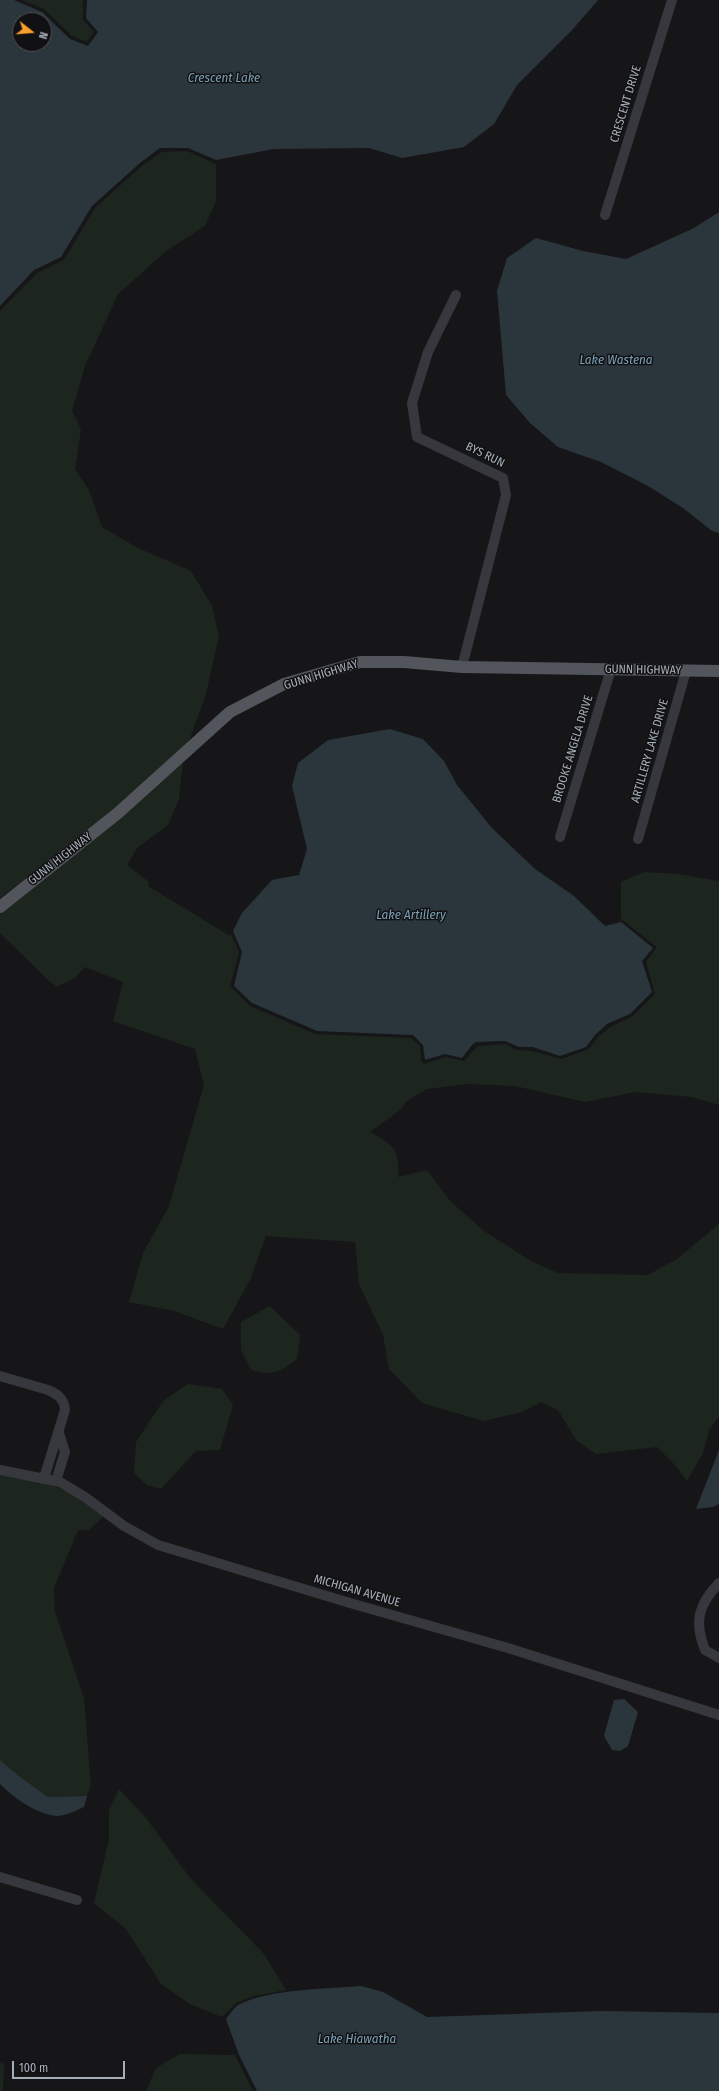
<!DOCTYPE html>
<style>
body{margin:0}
#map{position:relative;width:719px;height:2091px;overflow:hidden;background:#161618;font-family:"Fira Sans Condensed",sans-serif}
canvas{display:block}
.north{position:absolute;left:12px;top:12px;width:40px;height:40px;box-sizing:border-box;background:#111113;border:1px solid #4d5055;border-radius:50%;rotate:107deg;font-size:11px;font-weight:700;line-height:16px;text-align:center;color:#a7aeb8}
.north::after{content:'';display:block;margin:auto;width:14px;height:18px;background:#fba02a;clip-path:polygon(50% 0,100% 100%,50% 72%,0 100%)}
.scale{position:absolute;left:12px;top:2061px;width:113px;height:18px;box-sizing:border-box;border:2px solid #a7aeb8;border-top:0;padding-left:5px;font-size:12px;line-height:14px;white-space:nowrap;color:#a7aeb8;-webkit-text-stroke:3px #111113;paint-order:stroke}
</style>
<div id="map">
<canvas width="719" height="2091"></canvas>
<div class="north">N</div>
<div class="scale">100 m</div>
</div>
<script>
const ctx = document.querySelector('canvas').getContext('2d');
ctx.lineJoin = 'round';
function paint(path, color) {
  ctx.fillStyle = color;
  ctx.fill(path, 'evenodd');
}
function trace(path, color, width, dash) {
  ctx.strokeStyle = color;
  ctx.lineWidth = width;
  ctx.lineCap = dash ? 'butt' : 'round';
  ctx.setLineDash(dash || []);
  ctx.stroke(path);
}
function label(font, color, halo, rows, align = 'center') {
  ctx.font = font + ' "Fira Sans Condensed",sans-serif';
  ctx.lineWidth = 3;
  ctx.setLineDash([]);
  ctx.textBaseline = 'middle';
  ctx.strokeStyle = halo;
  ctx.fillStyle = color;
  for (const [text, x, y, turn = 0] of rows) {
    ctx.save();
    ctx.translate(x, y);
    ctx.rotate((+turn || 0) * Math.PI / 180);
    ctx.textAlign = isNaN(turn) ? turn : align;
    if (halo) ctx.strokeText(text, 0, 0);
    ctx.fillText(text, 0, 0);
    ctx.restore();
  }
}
const green = new Path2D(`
 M22 0H83V20L94 32 87 42 72 36 44 9Z
 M187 151 216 164V201L205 226 166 251 118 294 85 366 72 411 81 429 75 469 89 490 102 527 138 548 191 571 212 606 219 636 206 694 188 744 115 810 0 898V311L37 273 64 260 95 208 143 165 162 152Z
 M183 761 179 799 168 825 137 848 127 865 149 882 148 886 230 936 231 934 239 952 230 986 250 1006 315 1034 411 1038 420 1046 421 1061 424 1064 446 1057 464 1061 478 1046 505 1044 517 1050 532 1051 562 1059 589 1049 598 1037 610 1027 633 1016 655 994 646 962 657 947 621 919V882L644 872 679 874 719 881V1105L692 1097 635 1092 585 1102 515 1086 468 1084 427 1089 408 1100 399 1111 370 1132C393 1145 400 1149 398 1177L427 1170 450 1201 484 1231 531 1261 558 1273 648 1275 677 1259 719 1224V1417L709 1430 703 1453 687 1481 675 1465 657 1447 596 1454 576 1440 558 1410 541 1402 522 1412 484 1421 422 1403 389 1369 383 1335 359 1284 355 1242 266 1236 250 1280 223 1329 174 1311 129 1302 143 1253 169 1206 204 1085 195 1049 113 1021 123 982 85 967 76 977 57 987 48 980 0 933V909Z
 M270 1306 300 1335 297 1359C280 1372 273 1376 251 1370L241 1350V1322Z
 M188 1384 222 1389 233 1405 220 1450 196 1451 161 1489 147 1485 134 1473 136 1442 163 1401Z
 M0 1474 41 1481 71 1493 104 1516 89 1530H78L54 1588 55 1612 84 1698 91 1785 87 1796 48 1797 19 1776 0 1760Z
 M119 1789 146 1818 191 1879 264 1954 286 1990 254 1996 236 2003 222 2017 190 2004 161 1984 126 1929 94 1903 109 1839V1810Z
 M180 2054 235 2055 253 2091H146L156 2068Z
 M0 2062 4 2064 3 2091H0Z`);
const water = new Path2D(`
 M0 0H14L42 12 70 39 88 46 98 32 86 18 87 0H598L573 29 517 85 494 124 464 147 402 158 369 148 274 149 216 160 188 148H160L140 163 92 206 61 257 34 270 0 306ZM20 20H44V44H20Z
 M719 212V533L712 531 683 508 648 486 601 462 558 447 530 423 506 395 497 291 507 258 536 238 583 251 626 259 694 228Z
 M390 729 423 739 444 761 457 785 492 828 535 869 574 896 605 926 621 922 653 948 642 961 652 992 630 1014 607 1024 595 1035 586 1047 560 1056 533 1047H519L505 1041 476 1042 472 1045 462 1058 445 1054 425 1060 423 1045 413 1035 317 1031 252 1003 234 986 242 952 233 931 242 913 272 880 299 875 307 849 292 786 298 763 328 740Z
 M719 1450V1504L713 1507 696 1509Z
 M624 1699 638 1712 628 1746 620 1751 612 1750 604 1736 614 1700Z
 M0 1760 19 1776 48 1797 87 1796 84 1807C77 1810 65 1816 57 1816 36 1814 14 1798 0 1784Z
 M361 1986 383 1992 427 2017 602 2011 719 2013V2091H257L239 2055 226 2019C229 2015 234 2008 238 2005 268 1989 327 1989 361 1986Z`);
const minor = new Path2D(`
 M605 215 672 0
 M456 295 428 352 412 403 417 437 503 478 506 495 462 667
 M560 837 611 669
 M638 839 686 671
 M0 1376 48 1390C58 1394 64 1399 65 1410L44 1478
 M0 1470 60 1482 85 1497 124 1526 158 1545 350 1603 508 1648 719 1715
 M56 1481 65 1452 59 1433
 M719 1583C698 1605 694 1622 705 1650L719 1658
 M0 1877 77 1900`);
const major = new Path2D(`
 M0 907 118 813 230 712 284 684 360 662H404L462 667 719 671`);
const streetNames = [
 ["CRESCENT DRIVE",626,104,-73],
 ["BYS RUN",485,455,26],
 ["GUNN HIGHWAY",643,670,1],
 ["GUNN HIGHWAY",321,675,-17],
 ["BROOKE ANGELA DRIVE",573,749,-73],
 ["ARTILLERY LAKE DRIVE",650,751,-74],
 ["GUNN HIGHWAY",60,859,-38],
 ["MICHIGAN AVENUE",357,1591,16]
];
const waterNames = [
 ["Crescent Lake",224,78],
 ["Lake Wastena",616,360],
 ["Lake Artillery",411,915],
 ["Lake Hiawatha",357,2039]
];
paint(green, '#1d261e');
paint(water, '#2b363c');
trace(minor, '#36383d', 10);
trace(major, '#52555c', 12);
label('12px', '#a7aeb8', '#111113', streetNames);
label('italic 13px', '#7ca0b5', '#111113', waterNames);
</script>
